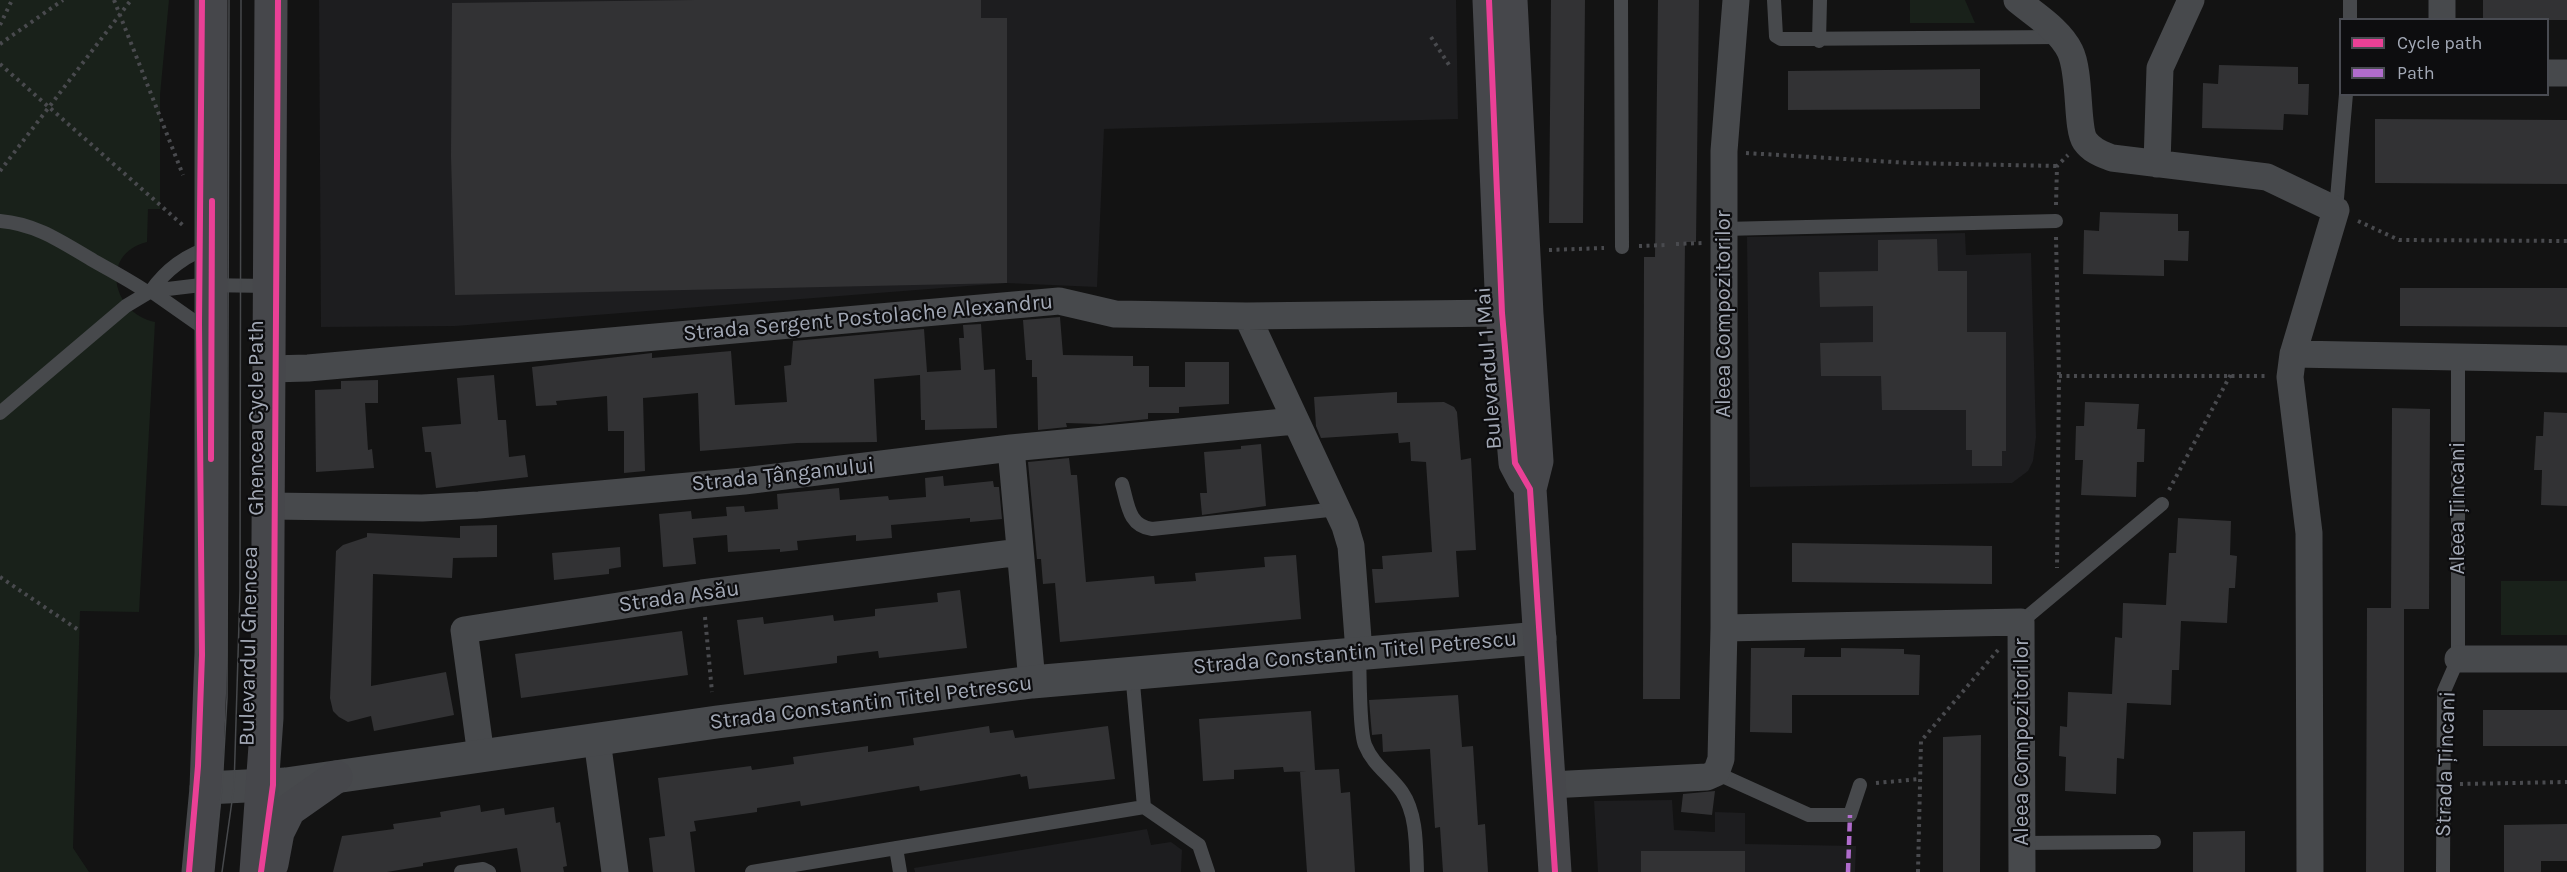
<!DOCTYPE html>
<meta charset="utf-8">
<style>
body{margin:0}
#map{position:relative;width:2567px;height:872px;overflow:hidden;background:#131313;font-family:Karla,sans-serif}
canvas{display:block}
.legend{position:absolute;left:2339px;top:18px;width:210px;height:78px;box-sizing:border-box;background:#0d0d0f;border:2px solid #494b52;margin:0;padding:8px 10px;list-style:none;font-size:18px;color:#a3a9b6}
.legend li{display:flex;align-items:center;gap:12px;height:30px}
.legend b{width:30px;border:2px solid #494b52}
</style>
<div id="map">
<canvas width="2567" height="872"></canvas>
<ul class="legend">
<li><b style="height:8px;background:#ea4096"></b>Cycle path</li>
<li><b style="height:8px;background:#b06ccc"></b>Path</li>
</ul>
</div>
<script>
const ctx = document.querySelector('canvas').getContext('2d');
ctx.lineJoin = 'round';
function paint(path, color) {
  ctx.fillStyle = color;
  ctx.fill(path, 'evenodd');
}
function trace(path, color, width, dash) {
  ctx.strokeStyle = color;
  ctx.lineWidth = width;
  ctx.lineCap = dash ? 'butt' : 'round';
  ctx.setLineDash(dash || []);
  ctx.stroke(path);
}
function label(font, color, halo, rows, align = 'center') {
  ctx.font = font + ' Karla,sans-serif';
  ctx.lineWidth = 4.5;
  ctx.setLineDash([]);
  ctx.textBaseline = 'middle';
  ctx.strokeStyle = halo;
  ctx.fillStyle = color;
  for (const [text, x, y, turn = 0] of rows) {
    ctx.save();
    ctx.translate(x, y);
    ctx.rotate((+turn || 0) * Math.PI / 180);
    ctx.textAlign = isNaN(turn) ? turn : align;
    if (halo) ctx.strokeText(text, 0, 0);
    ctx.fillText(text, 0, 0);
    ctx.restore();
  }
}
const built = new Path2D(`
 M319 0H1456L1458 119 1104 129 1097 287 1006 283 455 326 321 327Z
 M1965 233 1966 255 2031 253 2036 437 2033 461 2028 471 2012 483 1750 487 1747 237Z
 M1672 800 1674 830 1715 832V812L1745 813V844L1856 846 1855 872H1598L1594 801Z
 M1147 829 1151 845 1171 842 1182 850 1181 872H915L914 868Z`);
const green = new Path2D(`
 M0 0H169L160 95V209H148L147 242C99 254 112 313 155 322L139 612 80 611 73 848 89 872H0Z
 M1910 0H1965L1975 23H1910Z
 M2501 581H2567V635H2501Z`);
const building = new Path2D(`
 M694 0H981V18H1007V283L455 295 451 156 452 3Z
 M1551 0H1585L1583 223H1549Z
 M1658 0H1699L1696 242H1685L1680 699H1643L1644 257H1655Z
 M2483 0H2567V20H2483Z
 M2219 65 2298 67V84H2309L2308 115 2284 114 2283 130 2202 128 2203 83 2218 84Z
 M1980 69V109L1788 110V71Z
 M2375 119 2567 120V184L2375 183Z
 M2100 212 2178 214V231H2189L2188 261 2164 260V276L2083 274 2084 230 2099 231Z
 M1937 239 1938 271H1967V332H2006V451H2002V466H1972V450H1966V410H1882L1881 376H1821L1820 343 1873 342V306L1820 307 1819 272 1878 271V240Z
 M2400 288H2567V327L2400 326Z
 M1060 317 1063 355 1133 356V366H1149V387H1185V362H1229V404L1179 407V413H1148V419L1100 424 1066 423 1067 427 1038 430 1037 377H1032V360H1026L1023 320Z
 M981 324 984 370 995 369 997 428 925 430V420H921L920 375 874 379 877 442 797 443 700 451 698 393 643 398 645 471 624 473V431H608L607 396 556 401 557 405 536 406 532 367 652 353V358L731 351 735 405 787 402 784 366 791 365 793 341 924 329 927 372 961 370 959 338H964L963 325Z
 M494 375 498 420H506L509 457 525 455 528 477 436 488 431 452H425L422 427 461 424 457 378Z
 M378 380V403H365L368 450 372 449 374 468 316 472 315 390 341 389V381Z
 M1397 392V403L1444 402 1454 407 1457 412 1461 460 1471 458 1476 550 1456 551 1459 597 1375 603 1372 569H1383L1382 556 1432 552 1426 462 1411 461 1410 442 1399 443 1398 433 1321 438 1316 426 1314 397Z
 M2085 402 2139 404 2137 429H2145L2144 462H2137L2136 497 2081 495 2083 460H2075L2076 426H2084Z
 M2392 408 2430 409 2429 609H2404V872H2366L2367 608H2391Z
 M2544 412 2567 413V506L2541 505 2542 470H2534L2536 436H2543Z
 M1261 444 1266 506 1202 515 1200 493H1207L1204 452 1241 449V446Z
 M1069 458 1071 475H1077L1086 582 1154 576 1155 584 1196 581 1195 573 1265 567 1264 557 1296 555 1301 619 1060 642 1055 583 1043 584 1041 559H1037L1028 462Z
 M943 476 944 486 993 481 994 487H999L1002 519 970 522V518L891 525 892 538 856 541V535L797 541 798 550 780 552V549L728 552 727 535 693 538 696 564 663 567 659 514 691 511 692 519 727 516 726 507 744 506 745 512 778 509 777 494 839 488 840 500 888 496 889 500 926 497 925 478Z
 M2178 518 2231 521 2230 555 2237 556 2235 588H2229L2227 623 2181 621 2179 670H2172L2171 705 2127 703 2124 759 2117 758 2116 794 2065 791 2066 757 2059 756 2060 726 2067 727 2068 692 2112 694 2115 637 2122 638 2123 603 2166 605 2169 553H2176Z
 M497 525V557L453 558 452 578 373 574 371 686 446 672 454 715 374 731 371 716 348 722 339 717 333 711 330 698 336 551 343 545 367 537V533L460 538V526Z
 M1792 543 1992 546V584L1792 582Z
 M620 547 621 567 609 569V574L554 580 552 553Z
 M960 590 967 648 879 658 878 651 861 653 837 656V663L744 675 737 620 763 617 764 624 833 615 834 621 875 616V609L938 602 937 593Z
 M682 631 688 675 521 698 515 654Z
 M1751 648H1805L1804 657H1841V648L1904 649V654L1920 655 1919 695H1792V733L1750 732Z
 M1458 695 1462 747 1473 746 1478 825 1485 824 1488 872H1443L1440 827 1435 828 1430 749 1383 752 1382 734 1372 735 1369 700Z
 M2483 710H2567V746H2483Z
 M1311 711 1315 770 1339 769 1341 793 1350 792 1355 872H1307L1300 771H1307L1284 772 1283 767 1234 770V779L1203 781 1199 719Z
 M989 726 990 733 1013 730 1015 738 1108 726 1115 779 1029 789 1027 776 1021 777 1020 774 920 791 919 786 801 806 800 801 757 808V812L694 821 696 831 690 832 695 872H653L649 838 665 836 658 778 751 766 752 770 794 764 793 757 868 746V752L914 745 913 738Z
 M1981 735 1980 872H1943V737Z
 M1715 791 1712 815 1681 812 1683 794Z
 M480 805 481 812 504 808 505 815 554 807 556 823 560 822 567 866 563 867 564 872H521L517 848 423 863V866L387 872H333L342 836 394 829 393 824 441 817 440 812Z
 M2567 824V861H2541V872H2504V825Z
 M2245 831V872H2193V832Z
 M1641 851H1745V872H1641Z`);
const path = new Path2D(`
 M114 0 183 175
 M0 25 12 0
 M1431 37 1451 68
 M0 44 63 0
 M0 64 185 227
 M1746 153 1910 163 2057 166
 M0 171 131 0
 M2056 205 2057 166 2068 155
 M2358 221 2399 240 2567 241
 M2056 237 2059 376 2057 568
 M1676 244 1702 243
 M1639 246 1667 245
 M1549 250 1604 248
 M2059 376H2268
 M2169 490 2231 374
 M0 577 80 631
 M705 617 712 692
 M1876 783 1920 779
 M2460 784 2567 782
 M1918 872 1921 741 1998 650`);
const service = new Path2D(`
 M1621 0 1622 247
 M1774 0 1776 36 1781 39 2060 37
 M2350 20V0
 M1819 41 1820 0
 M2336 210 2346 94
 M0 221C37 224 63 243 94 261 112 271 129 280 147 292
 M1724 229 2056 221
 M151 291C165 271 187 253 211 248
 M151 291 208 331
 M0 413 126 306 151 291 201 285 270 286
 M1122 484C1128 504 1128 526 1152 529L1338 509
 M2021 622 2162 504
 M1359 653C1360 674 1359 729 1365 745 1373 765 1390 775 1402 792 1417 814 1416 846 1417 872
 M1132 672 1144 807 1199 845 1208 872
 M1716 773 1809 815H1850L1860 785
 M2022 843 2154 842
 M896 848 900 872
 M461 872 483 869 489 872
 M752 872 1144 807
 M2443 872 2444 691 2458 659V356`);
const minor = new Path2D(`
 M2017 0C2035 15 2060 30 2070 51 2081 73 2076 128 2085 141 2092 151 2102 154 2112 158L2267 177 2336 210 2293 354 2290 377 2309 533 2310 872
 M2442 20V0
 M2548 73H2567
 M2157 164 2160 68 2191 0
 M1247 316 1345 526 1351 546 1359 652
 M2293 354 2567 359
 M270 369 308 368 1059 301 1115 314 1247 316 1502 313
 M1011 448 1032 682
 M269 506 422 508 479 505 744 481 1011 448 1295 421
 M1724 628 2021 622 2022 872
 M2458 659H2567
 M597 740 615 872
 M481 756 464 630 702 593 1020 552
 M1550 785 1707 777 1716 773 1721 759 1724 628V151L1736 0`);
const tertiary = new Path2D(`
 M206 788 286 784 717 722 1032 682 1540 638`);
const secondary = new Path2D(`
 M1489 0 1502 313 1515 463 1524 480
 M1511 0 1527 314 1537 461 1530 489 1555 872
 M272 864 278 832 289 810 336 777
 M198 872 206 788 211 653V0
 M256 872 267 718 271 0`);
const tram = new Path2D(`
 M212 872 222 787 227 698 229 0
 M222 872 234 787 240 590 241 0`);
const quiet = new Path2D(`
 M1848 872 1850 815`);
const cycleway = new Path2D(`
 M1489 0 1502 313 1515 463 1530 489 1555 872
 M211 459 212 201
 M189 872 198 766 202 655 199 323 202 0
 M261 872 273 785 278 0`);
const streetNames = [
 ["Aleea Compozitorilor",1724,314,-90],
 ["Strada Sergent Postolache Alexandru",868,318,-5],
 ["Bulevardul 1 Mai",1489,368,-94],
 ["Ghencea Cycle Path",257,418,-90],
 ["Strada Țânganului",783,475,-6],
 ["Aleea Țincani",2458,508,-90],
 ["Strada Asău",679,597,-8],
 ["Bulevardul Ghencea",249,646,-89],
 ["Strada Constantin Titel Petrescu",1355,653,-5],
 ["Strada Constantin Titel Petrescu",871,703,-7],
 ["Aleea Compozitorilor",2022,742,-90],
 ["Strada Țincani",2446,764,-88]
];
paint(built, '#1d1d1f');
paint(green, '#19211a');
paint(building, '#323234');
trace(path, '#494a4e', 4, [3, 4.5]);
trace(service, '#47494c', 14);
trace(minor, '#47494c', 27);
trace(tertiary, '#47494c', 33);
trace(secondary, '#46474b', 33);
trace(tram, '#47494c', 1.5);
trace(quiet, '#b06ccc', 4.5, [9, 4.5]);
trace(cycleway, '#ea4096', 6);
label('22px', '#a3a9b6', '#0d0d0f', streetNames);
</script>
